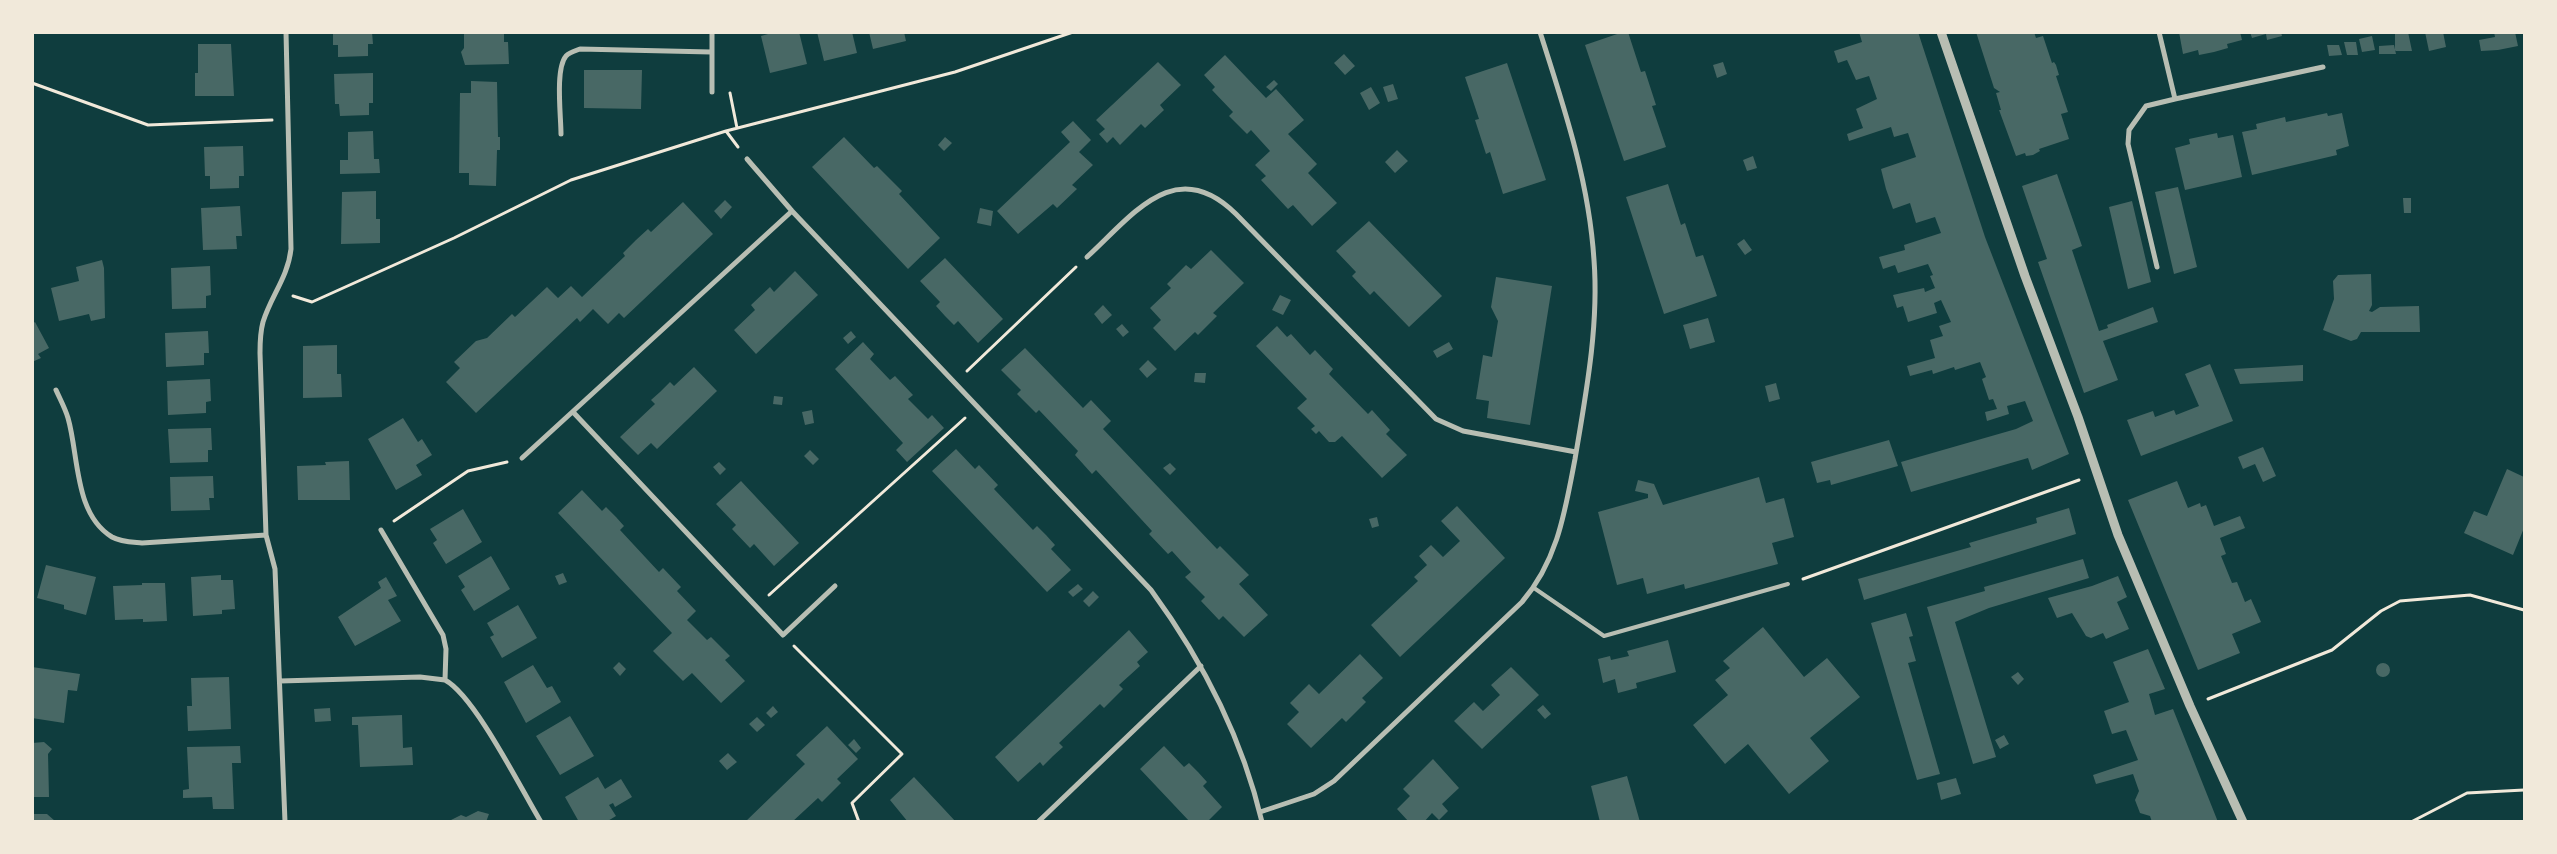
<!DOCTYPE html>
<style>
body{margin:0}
#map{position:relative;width:2557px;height:854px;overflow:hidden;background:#0f3d3e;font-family:Ubuntu,sans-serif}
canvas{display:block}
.frame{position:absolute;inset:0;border:34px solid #f1e9da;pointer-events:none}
</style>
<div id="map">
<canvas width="2557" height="854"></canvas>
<div class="frame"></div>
</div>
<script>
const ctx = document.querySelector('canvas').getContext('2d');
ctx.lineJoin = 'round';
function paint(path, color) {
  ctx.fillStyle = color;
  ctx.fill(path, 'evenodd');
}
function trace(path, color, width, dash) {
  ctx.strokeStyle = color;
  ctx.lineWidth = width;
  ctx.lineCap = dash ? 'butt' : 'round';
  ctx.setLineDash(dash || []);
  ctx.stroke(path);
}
const building = new Path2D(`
 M333 32H372L373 44H368V56L338 57V45H333Z
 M464 32H504V42H508L509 64 465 65 461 52 464 48Z
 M775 32H799L807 64 770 73 761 36Z
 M817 32H852L857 53 824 61Z
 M869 32H904L906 41 873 49Z
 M1623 32H1628L1641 72 1645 71 1656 105 1652 106 1666 147 1624 161 1585 45Z
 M1859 32H1918L1985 237 2069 454 2032 470 2028 458 1911 492 1901 462 2016 429 2033 421 2025 401 2007 406 2009 414 1987 421 1985 412 1997 409 1993 399 1989 400 1982 379 1986 377 1980 362 1955 370 1954 367 1933 374 1932 370 1910 376 1907 366 1935 358 1930 340 1943 336 1939 326 1951 322 1941 300 1934 303 1937 313 1908 322 1903 306 1897 308 1893 295 1924 288 1925 292 1935 288 1930 276 1933 275 1928 264 1898 273 1895 265 1883 269 1879 257 1905 250 1904 245 1941 233 1935 217 1916 223 1910 203 1893 209 1886 189 1881 169 1916 157 1908 133 1894 137 1891 127 1849 141 1847 134 1863 128 1856 109 1877 99 1869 76 1856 80 1847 60 1838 63 1834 51 1862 42Z
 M1976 32H2034L2036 38 2043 36 2052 63 2054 62 2056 65 2059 75 2056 76 2068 112 2061 114 2069 139 2039 149 2040 151 2033 155 2026 156 2025 153 2016 156 1999 110H2001L1996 93 2000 92 1994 88Z
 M2179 32H2240L2242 40 2227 44 2228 48 2214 52 2199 55 2198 50 2183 54Z
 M2250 32H2281L2282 36 2267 40 2266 34 2252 38Z
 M2395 32H2408L2412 51H2395Z
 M2425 32H2443L2446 47 2429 51Z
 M2494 32H2515L2518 46 2498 50 2481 51 2479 40 2495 37Z
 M2372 36 2375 50 2362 52 2359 39Z
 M2344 42H2356L2358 55H2347Z
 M198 44H231L234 96H195V73H198Z
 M2327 45H2339L2342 55 2329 56Z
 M2394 45 2396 54H2379V46Z
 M1344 54 1355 66 1345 75 1334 63Z
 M1225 55 1266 98 1276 89 1304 120 1288 134 1317 164 1308 173 1337 203 1312 226 1293 205 1288 209 1261 180 1266 176 1255 165 1270 151 1251 130 1247 134 1229 116 1233 112 1212 90 1215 87 1204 75Z
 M1158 62 1181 85 1160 105 1164 110 1145 128 1141 124 1120 145 1113 137 1107 143 1099 134 1105 129 1096 120Z
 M1723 62 1727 74 1717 78 1713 65Z
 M1507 63 1546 180 1503 194 1490 152 1486 154 1475 120 1479 119 1465 77Z
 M584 70H642L641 109 584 108Z
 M373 73V103H369V115L340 116 339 104H335L334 74Z
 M1274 80 1278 84 1271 91 1266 87Z
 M471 81 497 82 498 137H500V150H497L496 186 469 185V173H459L460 93H471Z
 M1393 84 1398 99 1388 102 1383 87Z
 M1371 87 1380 103 1369 110 1360 93Z
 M2327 113 2328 116 2342 113 2349 146 2336 150 2337 155 2252 175 2242 132 2257 129 2256 124 2285 117 2286 122Z
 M1073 121 1091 140 1079 152 1093 165 1072 185 1077 189 1057 208 1053 204 1018 234 997 211 1070 142 1061 132Z
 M373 131 374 159H379L380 173 340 174V160H348V132Z
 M2217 133 2218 138 2233 135 2242 177 2185 190 2175 148 2190 144 2189 139Z
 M844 137 874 168 877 166 902 191 899 194 940 238 908 269 812 167Z
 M945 137 952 143 944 151 938 145Z
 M243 146 244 176H239V188L210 189V176H205L204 147Z
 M1397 150 1408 161 1395 173 1385 162Z
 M1753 156 1757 168 1747 171 1743 160Z
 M2057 174 2082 246 2072 250 2099 331 2108 328 2107 325 2153 307 2158 322 2103 341 2118 380 2084 393 2038 262 2047 259 2022 186Z
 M1668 184 1681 225 1685 223 1696 257 1703 255 1717 296 1664 314 1626 197Z
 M2178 187 2197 267 2174 274 2155 192Z
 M376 191V219H380V243L341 244 342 192Z
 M2403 198H2411V213H2404Z
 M725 200 732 207 721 219 714 211Z
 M2132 201 2151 282 2128 289 2109 207Z
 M683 202 713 234 624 318 619 313 608 324 593 309 580 322 577 318 476 413 446 382 460 368 454 362 476 341 487 338 512 314 515 317 547 287 558 298 571 286 582 297 625 256 623 253 636 240 648 229 651 232Z
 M240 206 242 236H236L237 249 203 250 201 208Z
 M980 208 993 211 991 226 977 223Z
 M1369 221 1442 296 1409 327 1374 291 1370 295 1352 276 1356 272 1336 251Z
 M1744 239 1752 250 1745 255 1737 244Z
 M1211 250 1244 283 1213 313 1217 316 1198 335 1195 332 1175 351 1153 328 1161 320 1150 308 1171 288 1167 284 1186 265 1191 269Z
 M945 258 1003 319 978 343 958 321 954 325 945 316 936 306 940 302 920 281Z
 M102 260 104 268 105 318 91 321 89 314 59 321 51 288 79 281 76 267Z
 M210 266 211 295 206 296V308L172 309 171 268Z
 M795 271 818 295 756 354 734 330 755 310 751 305 770 287 774 292Z
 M2371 274 2372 305 2369 311 2372 312 2380 307 2419 306 2420 332H2361L2357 339 2351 341 2323 330 2334 299 2333 281 2338 275Z
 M1496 277 1552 286 1530 425 1487 418 1489 401 1476 399 1483 355 1492 357 1498 321 1491 307Z
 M1280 295 1291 300 1283 315 1272 310Z
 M1103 305 1112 315 1102 324 1094 314Z
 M1708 318 1715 342 1690 349 1683 325Z
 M35 322 49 348 38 354 41 358 32 362V324Z
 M1122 324 1129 332 1123 337 1116 329Z
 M1277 326 1287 337 1291 334 1310 355 1315 350 1333 369 1329 374 1368 414 1372 410 1390 430 1386 434 1407 455 1382 478 1342 436 1335 442H1329L1319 431 1316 434 1311 429 1315 426 1297 408 1307 399 1256 346Z
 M208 331 209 353H204V365L166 367 165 333Z
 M851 331 856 337 848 344 843 338Z
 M863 342 874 354 870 359 890 380 895 376 913 395 908 399 928 419 932 415 944 428 907 462 896 450 903 443 835 369Z
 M1449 342 1453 349 1437 358 1433 351Z
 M337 345V374H341L342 397 303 398V346Z
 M1025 348 1083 408 1091 400 1111 421 1103 429 1217 549 1220 546 1249 575 1239 584 1268 615 1244 637 1223 616 1219 620 1201 601 1205 597 1185 577 1191 572 1172 551 1168 554 1149 534 1152 531 1096 470 1092 474 1075 455 1078 451 1059 431 1039 410 1036 413 1017 394 1021 390 1001 370Z
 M1148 360 1157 369 1147 378 1139 369Z
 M2210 364 2233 421 2141 456 2127 420 2153 411 2155 417 2174 410 2176 415 2199 406 2185 374Z
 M2303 365V381L2240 384 2234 369Z
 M694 367 717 391 657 449 651 443 638 455 620 437 655 404 651 400 660 392 670 382 674 386Z
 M1195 373H1206L1205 383 1194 382Z
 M210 379 211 401 206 402V413L168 415 167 381Z
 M1776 383 1780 399 1769 402 1765 386Z
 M774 396 783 397 782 405 773 404Z
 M812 410 814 423 805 425 802 412Z
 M403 418 418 442 422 439 432 455 416 465 422 475 396 490 368 439Z
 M211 428 212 450H208V462L170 463 168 429Z
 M1889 440 1898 466 1831 485 1830 480 1817 483 1811 462Z
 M2263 447 2276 476 2263 482 2255 464 2243 469 2238 457Z
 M956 449 975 469 979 465 998 485 994 489 1033 530 1037 526 1046 535 1055 545 1051 549 1071 570 1047 592 932 471Z
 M810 450 819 459 813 465 804 456Z
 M349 461 350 500H298L297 466 326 465 325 462Z
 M719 462 726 469 720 475 713 467Z
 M1170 463 1176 469 1170 475 1163 468Z
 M2507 469 2524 477V528L2513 555 2464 533 2474 511 2487 516Z
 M213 476 214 498H209L210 510 171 511 170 477Z
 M1759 477 1766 503 1784 498 1794 537 1772 543 1778 564 1685 589 1684 584 1647 594 1643 578 1617 585 1598 512 1648 498V494L1635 491 1638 480 1654 484 1663 505Z
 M741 481 799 543 774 566 754 544 750 548 732 529 736 525 716 504Z
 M2177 481 2188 508 2200 503 2201 507 2206 505 2214 526 2240 516 2245 528 2220 538 2226 554 2221 556 2232 583 2237 582 2245 602 2251 599 2261 622 2232 634 2240 653 2198 670 2128 500Z
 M582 490 602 511 606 507 616 517 624 526 620 530 659 572 663 568 681 587 677 591 696 611 687 620 707 640 711 637 730 656 725 660 745 681 721 703 692 673 683 681 653 651 672 633 558 513Z
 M1457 506 1505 558 1400 657 1371 625 1418 581 1414 577 1427 565 1419 556 1431 545 1443 557 1460 541 1441 521Z
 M2069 508 2076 534 1864 600 1858 579 1971 547 1969 543 2037 523 2036 518Z
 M463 509 482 542 446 564 433 543 437 540 430 529Z
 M1377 517 1379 526 1372 528 1369 519Z
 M491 556 510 589 474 611 461 590 465 587 458 576Z
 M2083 559 2089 578 1989 608 1955 622 1996 757 1973 764 1927 607 1985 591 1984 587Z
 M46 565 96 577 86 615 64 609V605L37 598Z
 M563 573 567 582 559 585 555 576Z
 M221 575V580H233L235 609 222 610V614L193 616 191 577Z
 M2118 576 2127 597 2117 602 2129 629 2106 639 2103 633 2091 638 2086 636 2072 613 2057 618 2048 598 2092 586Z
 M386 577 397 596 388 600 401 621 355 646 338 617 381 588 378 582Z
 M142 583H165L167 621 143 622V619L115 620 113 586 142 585Z
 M1078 584 1083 589 1073 597 1068 592Z
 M1093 591 1099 597 1089 607 1083 601Z
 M518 605 537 638 502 658 490 637 494 635 487 623Z
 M1906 613 1913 636 1909 637 1916 661 1908 663 1940 774 1917 780 1871 623Z
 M1763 627 1804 677 1827 658 1860 697 1810 738 1829 761 1789 794 1748 744 1725 764 1693 725 1728 695 1715 680 1730 668 1723 661Z
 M1129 630 1148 652 1137 662 1140 666 1119 685 1123 689 1104 708 1100 704 1059 743 1063 747 1053 756 1043 766 1040 762 1018 782 995 757Z
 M1668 640 1676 672 1636 683 1637 688 1618 693 1615 679 1603 683 1598 659 1610 656 1611 660 1629 656 1627 651Z
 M2148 649 2165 689 2149 694 2155 715 2173 709 2218 822H2152L2150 816 2140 813 2135 800 2139 791 2133 774 2096 784 2093 775 2138 760 2126 730 2112 734 2104 711 2129 702 2113 662Z
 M1360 654 1383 678 1362 698 1366 702 1346 722 1342 718 1311 748 1287 724 1299 712 1290 703 1309 684 1319 694Z
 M619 662 626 669 620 676 613 668Z
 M2376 670a7 7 0 1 1 14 0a7 7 0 1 1-14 0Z
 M533 665 547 688 552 686 561 702 526 723 504 682Z
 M32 667 80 674 77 691 68 690 64 723 32 718Z
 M1511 667 1539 695 1482 749 1454 721 1474 702 1483 711 1500 695 1491 685Z
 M2018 672 2024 679 2018 685 2011 677Z
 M229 677 231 729 188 731 187 706H192L191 678Z
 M1543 705 1551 714 1545 719 1537 710Z
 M773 706 778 712 771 718 766 713Z
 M330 708 331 721 315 722 314 709Z
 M402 715 403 748 412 747 413 765 360 767 358 725H352V717Z
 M570 716 594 756 560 775 536 736Z
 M757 717 765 725 757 732 749 724Z
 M827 726 858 759 837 779 841 783 822 802 818 798 792 822H745L805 764 796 755Z
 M2004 735 2009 744 2000 749 1995 740Z
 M854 739 861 748 856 753 848 745Z
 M44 742 52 749 48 754 49 797H32V743Z
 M240 746 241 763H232L234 809H213L212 797 183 798V790L189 789 187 747Z
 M1164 746 1184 767 1189 763 1198 772 1207 782 1203 786 1222 807 1207 822H1190L1140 769Z
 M728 753 737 762 727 770 719 761Z
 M1433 759 1459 788 1442 804 1448 811 1439 820 1432 813 1424 822H1409L1397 809 1410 796 1403 789Z
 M1627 776 1640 822H1600L1591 786Z
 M598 777 605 789 621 779 632 797 615 807 613 803 609 805 616 816 606 822H579L565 797Z
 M914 777 943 808 956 822H908L890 800Z
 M1956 778 1961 794 1941 800 1937 783Z
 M478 811 489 814 486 822H447L461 815 466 817Z
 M32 814H47L55 821 32 822Z`);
const path = new Path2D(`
 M32 83 148 125 272 120
 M730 93 737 128
 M726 131 738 147
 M293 296 312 302 454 238 571 180 726 131 955 72 1073 32
 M967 371 1076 267
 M394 521 468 471 507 462
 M1803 579 2079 480
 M769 595 965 418
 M794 646 902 754 852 803 859 822
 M2208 699 2332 650 2381 611 2400 601 2470 595 2524 610
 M2411 822 2467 793 2524 790`);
const service = new Path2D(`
 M1534 588 1604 636 1788 584`);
const minor = new Path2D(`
 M712 32V92
 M2159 32 2175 99 2323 67
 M561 134C561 116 555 69 566 56 570 52 575 51 580 49L711 52
 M747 159 792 211 1151 590C1203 661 1242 737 1262 822
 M1087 257C1133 215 1175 154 1236 214L1436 419 1463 431 1576 452
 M2157 267 2128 144 2129 130 2146 106 2175 99
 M56 390C60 399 65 408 68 418 79 456 74 514 112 537 121 542 132 542 142 543L266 535
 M573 412 783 635 835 586
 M522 458 792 211
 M381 530 443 635 446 649 445 680C475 696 521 789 541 822
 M280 681 420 677 445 680
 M1260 812 1314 794 1334 781 1522 602C1558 560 1565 511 1575 459 1586 394 1599 325 1594 260 1589 181 1564 107 1540 32
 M285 822 275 569 266 535 260 353C260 343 260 333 263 322 271 296 288 277 291 249L286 32
 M1038 822 1201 666`);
const tertiary = new Path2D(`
 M1941 32 2025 276 2078 417 2118 535 2190 706 2243 822`);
paint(building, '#486865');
trace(path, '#f1e9da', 3);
trace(service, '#b8beb3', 4);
trace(minor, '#b8beb3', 5);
trace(tertiary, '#b8beb3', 9);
</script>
